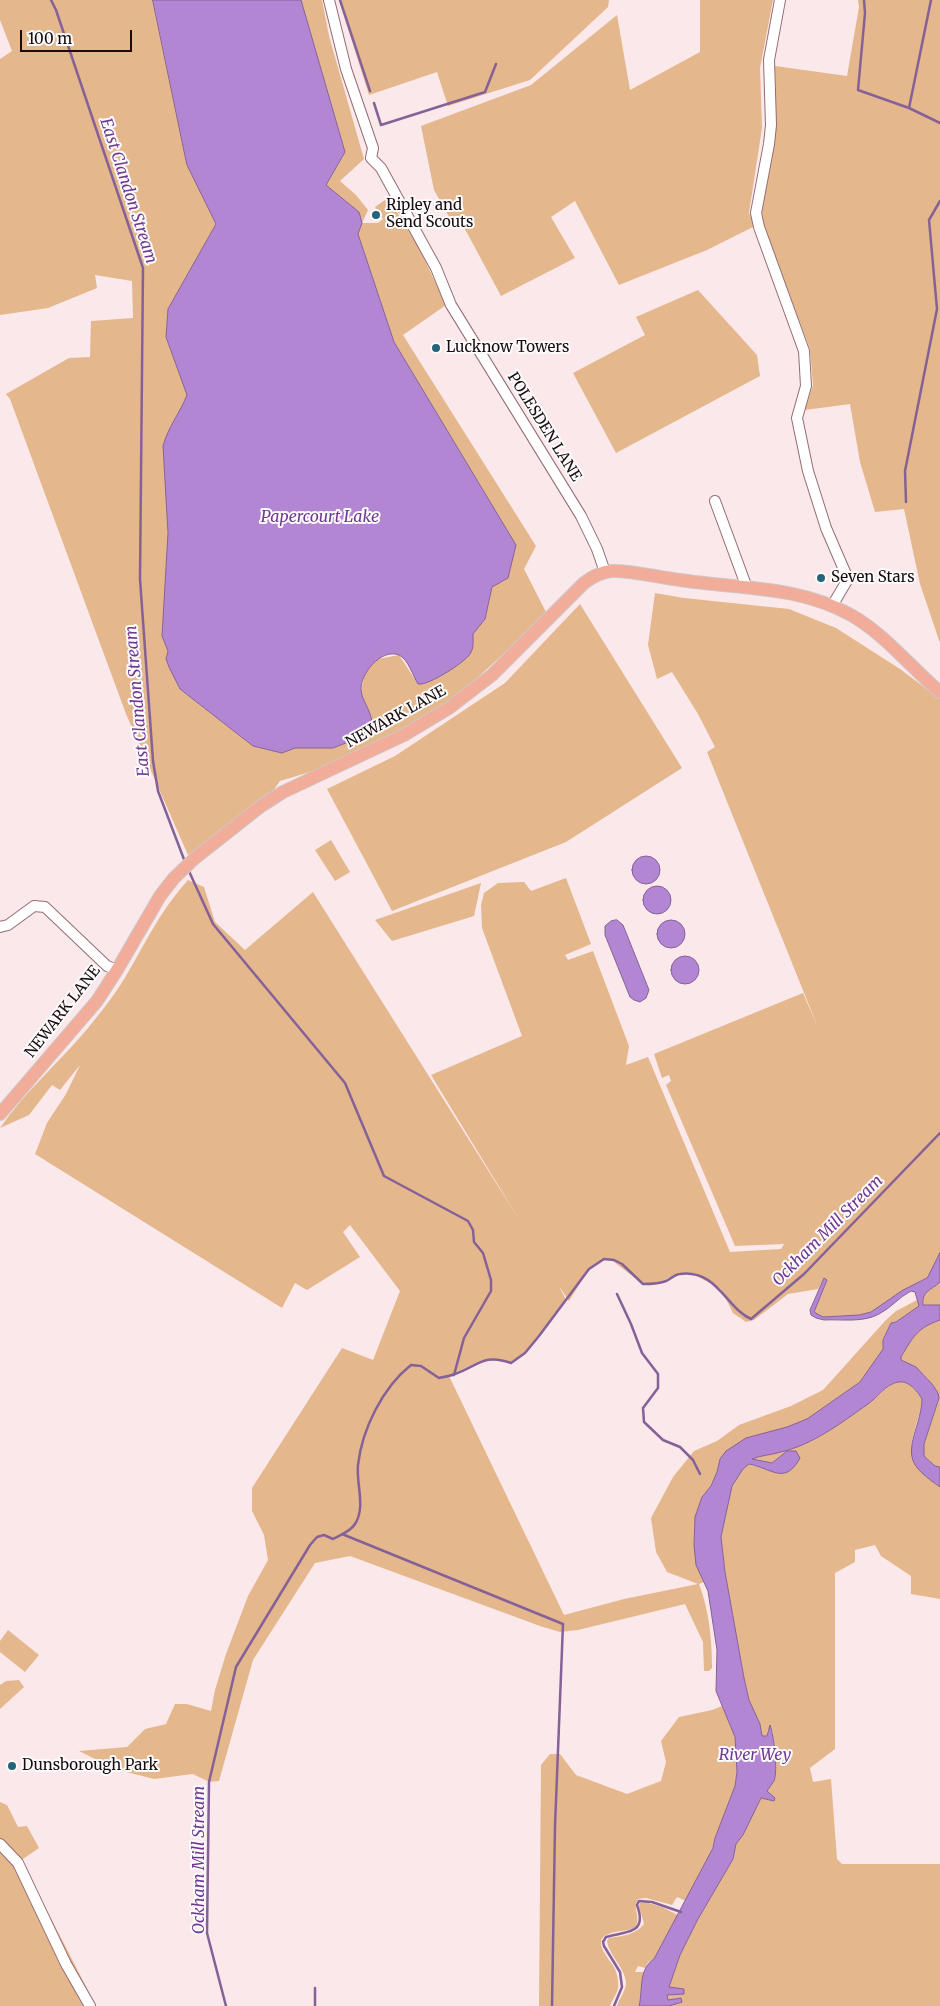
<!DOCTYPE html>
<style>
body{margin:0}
#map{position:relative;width:940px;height:2006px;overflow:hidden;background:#fae8eb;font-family:Merriweather,serif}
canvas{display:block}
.scale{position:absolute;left:20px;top:30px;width:112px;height:22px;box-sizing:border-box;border:2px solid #190b0e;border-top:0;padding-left:6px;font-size:15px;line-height:18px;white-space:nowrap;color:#190b0e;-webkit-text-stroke:4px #fbfbfb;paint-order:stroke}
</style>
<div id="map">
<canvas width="940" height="2006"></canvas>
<div class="scale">100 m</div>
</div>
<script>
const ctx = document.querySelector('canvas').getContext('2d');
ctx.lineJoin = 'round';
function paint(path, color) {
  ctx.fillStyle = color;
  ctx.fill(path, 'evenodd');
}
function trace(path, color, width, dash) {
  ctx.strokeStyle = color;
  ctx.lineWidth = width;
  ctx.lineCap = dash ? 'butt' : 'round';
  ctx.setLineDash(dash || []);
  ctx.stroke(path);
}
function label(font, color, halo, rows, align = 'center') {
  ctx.font = font + ' Merriweather,serif';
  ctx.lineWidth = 4;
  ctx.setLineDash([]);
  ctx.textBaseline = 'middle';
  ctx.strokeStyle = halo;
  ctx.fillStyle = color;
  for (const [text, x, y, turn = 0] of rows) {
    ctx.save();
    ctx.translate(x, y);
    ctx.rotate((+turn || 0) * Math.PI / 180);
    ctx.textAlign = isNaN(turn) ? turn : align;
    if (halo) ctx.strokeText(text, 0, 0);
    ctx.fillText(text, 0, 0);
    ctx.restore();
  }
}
const green = new Path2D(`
 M0 0H153L187 165 216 224 168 309 166 337 187 395C180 413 168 427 163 446L168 533 162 636 168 651 166 659 169 667 180 689 253 746 282 753 295 748H333L361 737 372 723 361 691 365 673 378 659 399 655 418 684 473 646V634L485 619 492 587 516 545 394 342 358 234 362 223 359 212 326 185 345 152 301 0H322L329 36 364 159 340 181 356 195 368 210 362 223H378L383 219 375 207 388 198 418 246 446 305 403 335 536 546 524 569 547 614 452 701 398 732 313 771 280 781 270 795 188 855 126 714 10 399 6 394 69 358 90 357 91 321 133 318 132 281 95 275 97 288 48 308 0 315V59L12 51 0 20Z
 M339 0H609L608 7 530 80 448 106 437 72 369 95Z
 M700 0H773L760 68 762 128 749 213 755 226 707 250 619 285 575 201 551 217 575 258 501 296 459 218 452 222 434 190 421 126 531 85 617 15 630 90 700 52Z
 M858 0H940V643L920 584 904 509 875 512 860 462 850 404 805 410 813 385 810 349 764 227 762 211 776 129 775 66 847 76 859 7Z
 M698 290 757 355 760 376 616 453 573 373 645 335 636 317Z
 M655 593 684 598 789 609 836 628 900 669 940 699V1253L927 1278 914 1285 871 1312 859 1315 823 1317 814 1312 827 1280 824 1278 818 1289 788 1294 754 1320 746 1322 733 1313 721 1289 693 1274H678L655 1284H643L610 1259H604L589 1269 569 1301 559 1286 566 1300C550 1321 534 1349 511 1363 486 1354 472 1365 449 1376L564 1615 624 1599 698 1584 667 1572 656 1552 651 1518 673 1477 694 1451 717 1441 739 1425 791 1406 823 1390 885 1321 896 1311 917 1300 920 1306 896 1322 891 1324 883 1339V1349L860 1382 807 1419 720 1459C718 1468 716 1477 711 1485 709 1490 704 1493 702 1498 691 1526 692 1554 704 1582L699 1584C709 1610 712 1640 712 1668L709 1671H704L703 1642 685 1604 578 1630 560 1632 540 1626 350 1556 315 1563 253 1660 219 1781 209 1782 193 1774 154 1779 115 1769 79 1751 127 1747 145 1729 166 1724 175 1704H187L211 1711 215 1690 226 1654 248 1596 268 1560 264 1535 252 1511V1488L342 1348 373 1360 400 1291 350 1225 343 1232 360 1257 307 1290 295 1283 282 1308 35 1154 47 1123 66 1094 80 1065 60 1090 52 1085 29 1115 0 1128C25 1091 60 1062 88 1028 103 1010 119 989 130 969 149 936 162 909 188 880L204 887 215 922 245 950 313 892 520 1221 431 1075 522 1036 482 928 481 905 484 893 498 883 524 882 531 891 566 878 591 944 565 955 568 960 593 951 629 1046 626 1065 648 1057 730 1252 781 1249 784 1244 735 1246 666 1085 671 1081 669 1075 662 1078 654 1054 803 993 819 1030 707 752 715 747 698 714 672 672 657 679 648 645Z
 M580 604 682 768 566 842 392 911 327 789 395 756 505 683Z
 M331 840 350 872 335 881 315 850Z
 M481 883 474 916 392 941 375 920Z
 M940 1282V1305H923C921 1291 932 1291 940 1282Z
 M940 1320V1467L935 1466 924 1456V1444L939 1398 932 1384 916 1367 901 1360V1357C913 1337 917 1328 940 1320Z
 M900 1381 911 1385 922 1399C922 1408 919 1416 916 1425 906 1458 913 1467 940 1487V1599L911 1594V1576L881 1556 875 1545 855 1550V1562L835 1573V1749L810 1768 813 1782 831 1779 837 1859 842 1864H940V2006H669L681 1998 668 2000 667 1994H669V1987L680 1955 698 1919 733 1859 736 1844 743 1835 761 1798 774 1801 767 1791C769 1788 773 1784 774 1780 778 1768 774 1743 772 1730L768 1729 767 1736H762L760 1724 749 1700 744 1678 725 1572 721 1537 732 1486 743 1469 749 1464 783 1474V1454L772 1463 750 1459 763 1455 782 1452 819 1437 871 1402 891 1384Z
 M8 1630 39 1655 25 1672 0 1652V1641Z
 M19 1680 24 1687 0 1709V1685L6 1681Z
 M722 1706 735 1737 737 1772 735 1786 715 1838 713 1848 686 1901 677 1897 672 1905 646 1898 638 1899C632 1908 641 1917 636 1927 627 1932 616 1930 606 1935 592 1942 611 1961 615 1969 617 1974 619 1982 618 1988 617 1994 612 2000 610 2006H539L541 1765 550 1754H560L576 1775 627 1794 661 1781 666 1762 661 1741 679 1717 712 1710Z
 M0 1802 7 1805 18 1827 27 1826 39 1848 23 1859 22 1862 96 2006H92L48 1920 0 1841Z
 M0 1846 17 1864 35 1908 36 1914 43 1922 88 2006H0Z
 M645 1902 662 1907 678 1915 654 1959 648 1962 645 1968 638 1966 635 1972H644L639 2006H617C619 1999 625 1992 626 1984 626 1968 609 1956 607 1941L609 1938C623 1936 635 1935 644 1924L639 1906 640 1903Z`);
const water = new Path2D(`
 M153 0H301L345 152 326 185 359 212 362 223 358 234 394 342 516 545 508 578 492 587 485 619 473 634C473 641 474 648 470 654 464 663 428 686 418 684 413 676 408 659 399 655 381 648 360 674 361 690 362 701 371 710 372 723L361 737 333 748H295L282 753 253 746 180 689 169 667 166 659 168 651 162 636 168 533 163 446C168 427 180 413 187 395L166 337 168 309 216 224 187 165Z
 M632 870a14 14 0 1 1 28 0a14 14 0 1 1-28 0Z
 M643 900a14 14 0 1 1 28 0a14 14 0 1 1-28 0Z
 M657 934a14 14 0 1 1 28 0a14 14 0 1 1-28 0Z
 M617 920 623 925 649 990 646 998 640 1002 634 1000 630 997 605 935V926L611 921Z
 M671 970a14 14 0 1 1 28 0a14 14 0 1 1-28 0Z
 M940 1253V1282C932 1290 921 1291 923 1305H940V1320C917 1328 913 1337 901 1357V1360L916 1367 932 1384 938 1393 939 1398 924 1444V1456L935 1466 940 1467V1487C909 1465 906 1459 918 1422 920 1414 922 1407 922 1399 917 1391 909 1380 898 1382 886 1384 878 1397 868 1404 841 1423 814 1444 781 1452 771 1455 762 1455 752 1459L772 1463 787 1451H796L800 1458C785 1486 771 1468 749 1464L743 1469 732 1486 721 1537 725 1572 744 1678 749 1700 760 1724 762 1736H767L770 1725C774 1736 778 1771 774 1781 772 1784 769 1788 767 1791L775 1798 774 1801 761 1798 743 1835 736 1844 733 1859 698 1919 680 1955 669 1987 684 1989V1994L667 1995 668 2000 681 1998 682 2002 669 2006H639C643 1991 638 1969 654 1959L713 1848 715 1838 735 1786 737 1772 735 1737 716 1691 717 1650 708 1591 696 1565 694 1545 695 1517 702 1497 711 1486 717 1472 720 1459 726 1451 746 1438 787 1427 807 1419 860 1382 883 1349V1340L891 1323 896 1322 919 1306 915 1292 911 1291C899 1297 891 1308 879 1314 863 1323 841 1319 824 1320L816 1318 811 1315 810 1310 824 1278 827 1280 814 1312 823 1317 859 1315 871 1312 903 1290 927 1278Z`);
const stream = new Path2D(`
 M51 0 56 10 143 268 140 579 153 761 158 791 185 862
 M340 0 370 91
 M864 0 865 13 858 90 909 108 940 123
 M374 103 381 125 485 92 496 64
 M909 108 931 0
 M906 502 905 471 937 309 929 220 940 201
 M188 869 213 924 345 1083 384 1176 468 1221 473 1230 474 1242 483 1253 491 1280V1291L464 1338 454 1375
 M617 1294 631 1324 642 1353 658 1374V1388L643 1408 644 1422 663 1440 680 1447 693 1460 700 1474
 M342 1534 563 1624 555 1826 552 2006
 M315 1988V2006
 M226 2006 207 1933 209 1782 236 1667 310 1545 317 1537 324 1535 333 1539C340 1535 350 1532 355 1524 366 1507 356 1484 358 1465 362 1429 383 1387 411 1365L421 1366 439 1378C444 1377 450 1376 455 1374 478 1366 484 1353 511 1363L525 1353 539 1336 589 1269 604 1259 614 1260 622 1264 643 1284C651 1284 659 1284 666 1281 671 1279 675 1274 680 1274 717 1269 726 1308 751 1319L804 1274 940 1133
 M614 2006 622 1987 620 1972 604 1946 603 1942 606 1937C626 1931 648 1935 637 1905L639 1901 652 1902 681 1912`);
const minor = new Path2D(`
 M329 0 346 69 373 148 371 158 381 168 436 268 451 305 581 516 597 549 605 572
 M780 0 769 60 771 125 769 144 756 213 759 227 804 351 806 386 797 418 808 471 826 528 848 579 832 606
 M715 501 747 588
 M0 927 8 925 34 906 45 907 107 966 117 970
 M0 1844 18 1863 66 1964 90 2006`);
const major = new Path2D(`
 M0 1114 97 1001 117 970 160 896 174 878 195 858 261 806 283 792 404 735 449 708 492 675 584 583C593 576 601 572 612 571 631 570 660 578 680 580 739 589 797 585 851 615 886 635 910 667 940 692`);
const markers = [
 [376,215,5,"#246379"],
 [436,348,5,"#246379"],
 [821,578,5,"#246379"],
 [12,1766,5,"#246379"]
];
const poiNames = [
 ["Ripley and",386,206],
 ["Send Scouts",386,223],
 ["Lucknow Towers",446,348],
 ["Seven Stars",831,578],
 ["Dunsborough Park",22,1766]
];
const streetNames = [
 ["POLESDEN LANE",544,427,58],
 ["NEWARK LANE",396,717,-29],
 ["NEWARK LANE",63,1012,-52]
];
const waterNames = [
 ["East Clandon Stream",128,191,72],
 ["Papercourt Lake",320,517],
 ["East Clandon Stream",138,701,-95],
 ["Ockham Mill Stream",828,1231,-45],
 ["River Wey",755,1755],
 ["Ockham Mill Stream",199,1860,-90]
];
paint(green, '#e4b78c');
paint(water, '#b386d3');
trace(water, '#856198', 1);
trace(stream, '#856198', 2.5);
trace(minor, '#936d73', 12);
trace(major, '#ccc9ca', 14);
trace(minor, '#fff', 10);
trace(major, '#f2ac9a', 12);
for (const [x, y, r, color] of markers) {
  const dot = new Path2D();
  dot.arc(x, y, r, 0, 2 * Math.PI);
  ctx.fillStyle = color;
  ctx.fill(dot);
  trace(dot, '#fbfbfb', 2);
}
label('15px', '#190b0e', '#fbfbfb', poiNames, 'left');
label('15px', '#190b0e', '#fbfbfb', streetNames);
label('italic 16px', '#6f3793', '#fbfbfb', waterNames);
</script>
